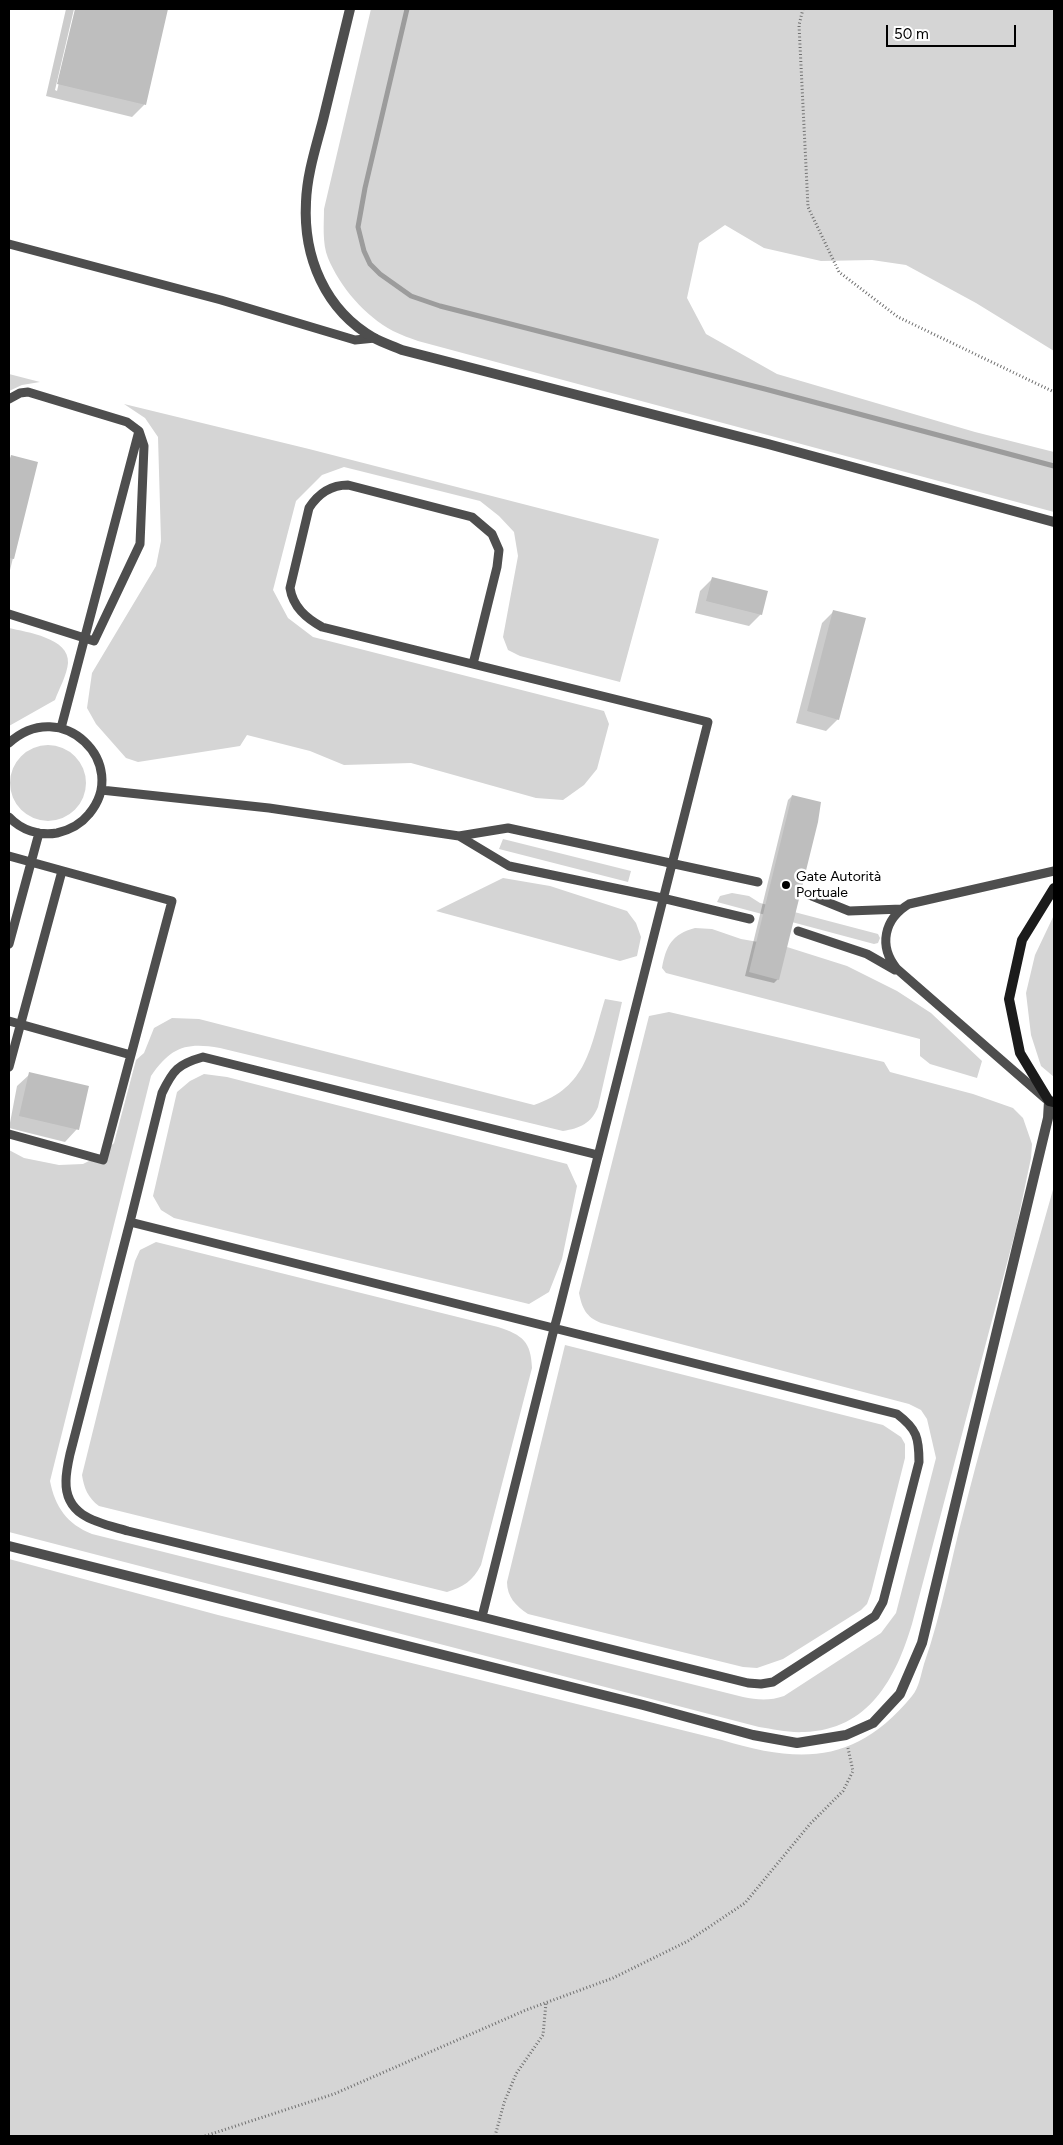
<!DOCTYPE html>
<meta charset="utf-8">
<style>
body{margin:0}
#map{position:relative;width:1063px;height:2145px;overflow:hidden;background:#fff;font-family:Figtree,sans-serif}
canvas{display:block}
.frame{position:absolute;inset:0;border:10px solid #000;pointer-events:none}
.scale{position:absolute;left:886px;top:25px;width:130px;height:22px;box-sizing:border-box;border:2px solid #000;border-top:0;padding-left:6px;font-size:15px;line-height:18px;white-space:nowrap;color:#000;-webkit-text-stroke:4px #fff;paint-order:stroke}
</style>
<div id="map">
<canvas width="1063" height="2145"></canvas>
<div class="frame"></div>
<div class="scale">50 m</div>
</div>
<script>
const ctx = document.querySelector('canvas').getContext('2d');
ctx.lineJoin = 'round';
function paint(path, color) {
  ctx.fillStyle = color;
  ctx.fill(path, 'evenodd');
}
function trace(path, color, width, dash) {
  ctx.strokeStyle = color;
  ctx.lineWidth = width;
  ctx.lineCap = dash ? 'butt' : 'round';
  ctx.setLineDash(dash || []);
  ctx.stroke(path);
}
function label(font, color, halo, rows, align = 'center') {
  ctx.font = font + ' Figtree,sans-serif';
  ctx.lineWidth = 5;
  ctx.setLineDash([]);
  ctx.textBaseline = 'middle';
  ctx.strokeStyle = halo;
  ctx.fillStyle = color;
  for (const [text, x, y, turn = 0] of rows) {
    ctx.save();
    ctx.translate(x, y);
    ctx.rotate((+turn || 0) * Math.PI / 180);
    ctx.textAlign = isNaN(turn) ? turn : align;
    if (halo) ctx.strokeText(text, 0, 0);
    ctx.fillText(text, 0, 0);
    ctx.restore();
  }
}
const green = new Path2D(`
 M371 9H1054V351L976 303 906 265 872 260 821 261 764 248 725 225 699 243 687 298 706 334 777 374 975 432 1054 452V512L418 341C410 338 401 335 393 331 365 316 340 287 328 258 322 243 324 224 324 209Z
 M9 374 40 382 22 385 9 391Z
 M124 404 309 449 659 539 620 682 520 656 508 650 503 637 518 556 514 532 499 516 480 501 344 467 322 475 296 501 273 590 288 618 313 637 604 711 609 724 597 769 584 785 563 800 536 798 411 763 344 765 310 751 247 735 240 746 138 762 126 758 96 724 87 708 92 673 156 566 161 541 158 437 145 418Z
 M9 628C26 632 70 638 68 663 67 675 59 689 55 700L9 726Z
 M10 783a38 38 0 1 1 76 0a38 38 0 1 1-76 0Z
 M503 839 631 871 628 882 499 849Z
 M503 878 550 886 627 911 636 923 641 937 637 956 620 961 436 911Z
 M732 893 749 896 760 903 878 934 880 938 878 943 874 944 717 902 720 896Z
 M1054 915V1077L1041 1066 1031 1035 1026 993 1035 955Z
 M695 928 712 929 741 939 787 947 847 966 897 991 931 1013 982 1061 977 1078 930 1064 920 1056V1039L666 973 662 968C666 946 672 934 695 928Z
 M605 999 622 1002 598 1107C591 1124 580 1128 563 1131L220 1048C186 1042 171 1047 151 1076L50 1481C55 1507 67 1524 92 1534L743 1697C757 1700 770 1701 784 1696L881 1633 896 1613 936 1458 927 1419 921 1410 909 1404 601 1323C586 1317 582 1308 579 1293L649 1016 669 1012 884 1062 890 1072 973 1094 1013 1108 1023 1118 1032 1144 1031 1158 1016 1229 912 1624C896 1678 869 1730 804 1732 789 1733 773 1729 759 1727L9 1532V1150L24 1158 59 1165 83 1164 101 1155 114 1143 136 1060 144 1053 154 1028 172 1018 199 1019 534 1105C588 1087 590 1047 605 999Z
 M204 1074 227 1077 567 1164 577 1186 562 1259 549 1292 529 1304 174 1218 161 1210 153 1196 177 1092 190 1081Z
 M1054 1186V2136H9V1559L218 1615 722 1740C801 1764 856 1764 912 1696 919 1688 921 1674 924 1664 942 1613 951 1559 965 1507 993 1399 1024 1293 1054 1186Z
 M156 1242 498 1327C523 1335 531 1342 532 1368L481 1565C473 1581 463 1587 447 1592L99 1506C88 1498 84 1488 82 1475L135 1261 140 1250Z
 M565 1345 883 1425 901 1437 905 1444V1458L871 1593 867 1604 861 1610 783 1659 757 1668 743 1667 528 1614C516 1606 507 1597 507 1582Z`);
const shadow = new Path2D(`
 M66 9H74L55 90 57 91 76 9H167L144 105 132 117 46 96Z
 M11 457 37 463 9 574V459Z
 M712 579 761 614 749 626 695 613 700 591Z
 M834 611 838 719 826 731 796 723 822 623Z
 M792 796 778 979 774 983 745 976 788 800Z
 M30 1074 77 1129 65 1142 9 1128 17 1086Z`);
const stream = new Path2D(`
 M407 9 365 188 358 227 364 251 370 264 380 274 411 296 440 306 765 389 1054 466`);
const building = new Path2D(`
 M75 9H168L146 105 57 84Z
 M11 455 38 462 14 559 9 558V463Z
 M712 577 768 591 762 615 706 601Z
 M833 610 866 618 839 720 807 711Z
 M792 795 821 802 818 822 779 980 749 972Z
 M29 1072 89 1086 79 1130 19 1116Z`);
const path = new Path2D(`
 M803 9 799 25 808 207 839 272 898 317 1054 392
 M205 2136 334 2094 526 2010 613 1978 688 1941 745 1903 810 1824 843 1791 853 1771 848 1748
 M495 2136 504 2103 516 2074 543 2035 546 2003`);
const lane = new Path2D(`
 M9 244 221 300 355 340 375 338
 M9 399 20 393 28 392 127 422 139 431 144 446 140 544 94 641 9 614
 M473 664 497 567 499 550 492 534 472 517 348 485C331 485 318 494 309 508L290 588C293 607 306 618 322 627L708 722 558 1314 554 1329 482 1617 748 1683 761 1684 773 1682 875 1616 883 1602 919 1462C919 1438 917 1429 897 1414L130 1222 70 1454C68 1463 66 1472 66 1481 65 1518 101 1523 128 1531L482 1617
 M61 728 139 431
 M9 743C62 695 131 764 89 814 81 824 70 830 57 833 39 836 21 830 9 817
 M101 790 269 808 459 836 508 828 758 882
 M459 836 509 866 662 898 750 919
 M9 856 172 901 103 1160 9 1134
 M807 894 849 911 902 909
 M798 931 867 954 895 970
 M9 944 39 833
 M9 1021 131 1055
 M9 1067 62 871
 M1046 1099 897 969C878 946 884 919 909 904L1054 871
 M130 1222 162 1093C173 1070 178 1064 203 1057L598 1155`);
const street = new Path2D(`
 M350 9C341 46 332 83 323 120 316 147 307 174 306 202 303 257 325 310 374 338 383 343 393 346 402 350L768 444 1054 522
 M9 1546 643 1705 753 1735 797 1743 846 1735 873 1723 900 1694 922 1643 1048 1118 1049 1101`);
const secondary = new Path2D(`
 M1054 888 1022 940 1009 999 1020 1053 1049 1101 1054 1102`);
const markers = [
 [786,885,5,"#000"]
];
const poiNames = [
 ["Gate Autorità",796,877],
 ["Portuale",796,893]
];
paint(green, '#d5d5d5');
paint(shadow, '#0003');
trace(stream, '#9c9c9c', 5);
paint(building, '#bebebe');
trace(path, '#707070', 3, [1, 2.5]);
trace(lane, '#4e4e4e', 9);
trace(street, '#4e4e4e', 10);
trace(secondary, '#1b1b1b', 10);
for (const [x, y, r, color] of markers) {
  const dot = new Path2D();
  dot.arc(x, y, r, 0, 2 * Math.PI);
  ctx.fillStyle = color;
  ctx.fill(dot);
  trace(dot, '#fff', 2);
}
label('14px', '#000', '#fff', poiNames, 'left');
</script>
